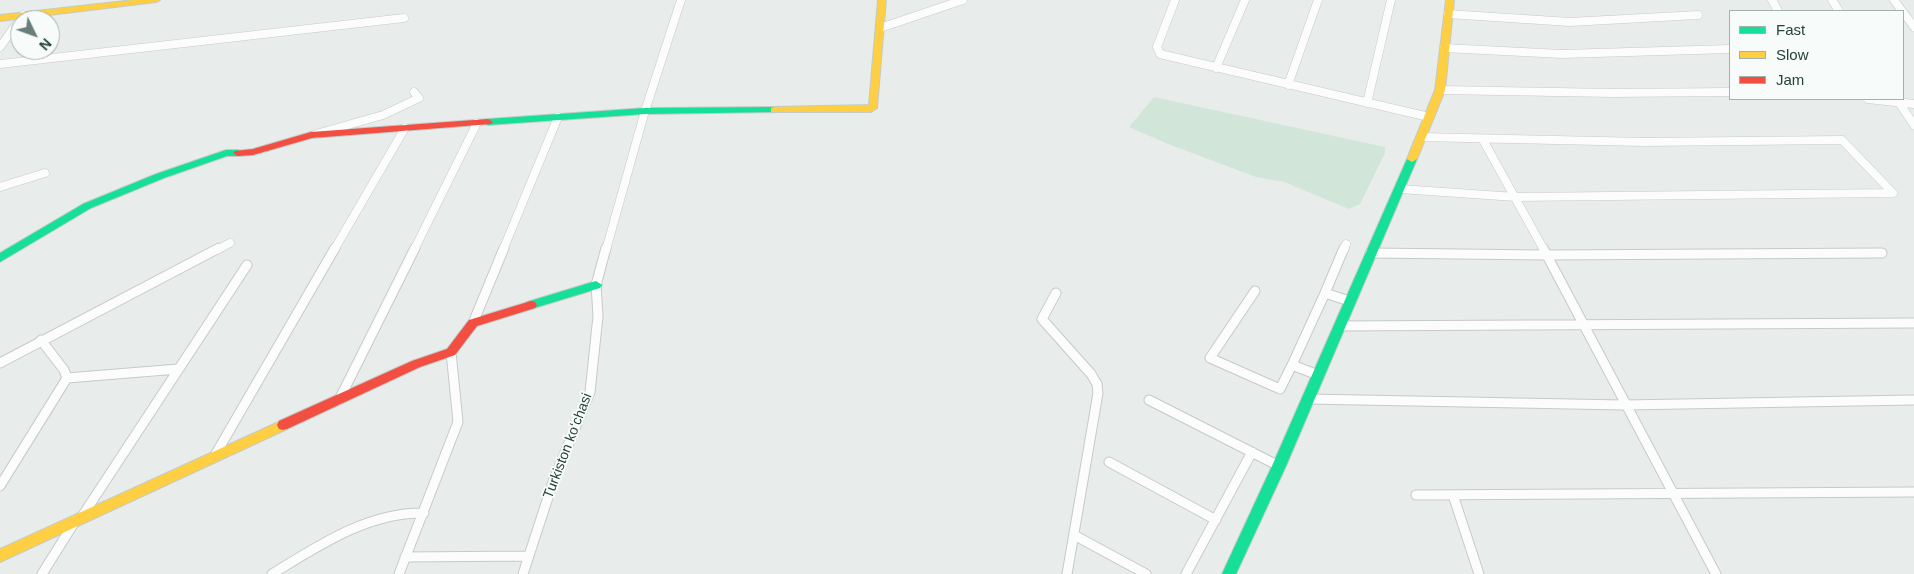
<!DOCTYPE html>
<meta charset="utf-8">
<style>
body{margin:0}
#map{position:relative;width:1914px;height:574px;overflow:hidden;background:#e8edeb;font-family:Arial,sans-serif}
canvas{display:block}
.legend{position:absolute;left:1729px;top:10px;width:175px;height:90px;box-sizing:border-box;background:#f7fbf9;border:1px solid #a3b1ad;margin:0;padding:6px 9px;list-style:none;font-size:15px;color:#24423a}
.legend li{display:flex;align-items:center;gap:10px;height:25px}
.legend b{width:25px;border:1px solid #a3b1ad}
.north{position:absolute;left:10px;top:10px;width:50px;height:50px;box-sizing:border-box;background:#f7fbf9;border:1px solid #a3b1ad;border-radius:50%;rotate:132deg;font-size:14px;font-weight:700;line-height:20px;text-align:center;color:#24423a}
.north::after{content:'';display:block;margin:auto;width:18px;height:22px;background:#697e78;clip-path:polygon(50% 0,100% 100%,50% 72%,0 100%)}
</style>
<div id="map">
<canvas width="1914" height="574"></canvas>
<ul class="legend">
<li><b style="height:6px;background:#16e098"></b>Fast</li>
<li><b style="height:6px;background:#ffcf43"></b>Slow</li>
<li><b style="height:6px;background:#f24e42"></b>Jam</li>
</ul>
<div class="north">N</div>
</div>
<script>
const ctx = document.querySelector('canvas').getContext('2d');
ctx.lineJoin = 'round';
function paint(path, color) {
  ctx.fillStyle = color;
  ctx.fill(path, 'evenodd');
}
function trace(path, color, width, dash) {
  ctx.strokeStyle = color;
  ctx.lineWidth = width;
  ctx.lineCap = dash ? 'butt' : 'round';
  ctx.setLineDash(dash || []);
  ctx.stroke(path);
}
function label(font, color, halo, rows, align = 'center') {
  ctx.font = font + ' Arial,sans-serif';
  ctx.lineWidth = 4;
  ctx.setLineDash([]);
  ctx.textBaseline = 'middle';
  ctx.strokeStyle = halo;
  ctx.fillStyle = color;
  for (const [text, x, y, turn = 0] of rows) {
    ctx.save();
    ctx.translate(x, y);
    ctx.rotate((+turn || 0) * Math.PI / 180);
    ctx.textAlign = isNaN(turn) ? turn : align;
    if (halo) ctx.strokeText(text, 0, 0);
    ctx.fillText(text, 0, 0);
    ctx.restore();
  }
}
const green = new Path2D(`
 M1154 97 1385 147V153L1360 204 1349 209 1284 182 1256 177 1168 144 1129 127Z`);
const streetFar1 = new Path2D(`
 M1175 0 1157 47 1160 54 1429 117
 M1772 0 1778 11
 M1832 0 1839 11
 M1894 0 1902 11
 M1903 12 1914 27
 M1448 14 1570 22 1698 15
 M880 28 963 0
 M0 47 23 15
 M1444 48 1562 54 1730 49
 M0 64 404 18
 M1216 68 1245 0
 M1288 85 1318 0
 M1440 90 1613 93 1730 92
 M1868 99 1914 104
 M1898 101 1914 125
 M1367 103 1391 0
 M316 134 383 115 419 98 414 92
 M1421 137 1644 142 1842 140 1893 193
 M1483 140 1544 250
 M0 187 45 173
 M1400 189 1516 197 1893 193
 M217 250 230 243
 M334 250 405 128
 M414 250 477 123
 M503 250 558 117
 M606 250 645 111 681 0
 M1344 250 1346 244`);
const street = new Path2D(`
 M1344 248 1325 293 1349 301
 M1543 248 1716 574
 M1370 253 1546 255 1882 253
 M1255 291 1210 358 1280 389 1292 365 1318 375
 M1056 293 1042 319 1091 374 1097 384 1098 393 1067 574
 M473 323 504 248
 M1339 326 1914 323
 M0 363 219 248
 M1292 365 1325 293
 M67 378 178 369
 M1307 399 1624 405 1914 400
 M339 400 415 248
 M1149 400 1279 466
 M214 457 335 248
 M1109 462 1216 520
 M0 486 67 378 64 370 41 340
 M1416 495 1914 492
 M1453 495 1479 574
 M81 518 247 265
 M1074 535 1146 574
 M405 557 528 556
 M42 574 74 523
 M272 574C318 546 368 512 424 513
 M399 574 458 422 451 352
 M523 574 554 479 590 392 598 316 596 285 606 248
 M1186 574 1252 452`);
const fast = new Path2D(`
 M774 107 777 108V112L645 114 488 125 483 122 488 119 645 108Z
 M226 150H238L243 153 238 156H227L164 178 91 208 0 262V253L83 204 156 174Z
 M1412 156 1417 159 1286 466 1236 574H1222L1272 466 1407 159Z
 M596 281 602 285 600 288 531 309 525 305 527 302Z`);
const slow = new Path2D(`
 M134 0H160L156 2 0 21V15Z
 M878 0H886L877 108 871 112H771V108L774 107 869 105Z
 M1446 0H1454L1445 90 1417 159 1412 162 1407 159 1435 90Z
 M283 420 287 421 289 425 287 429 0 562V549Z`);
const jam = new Path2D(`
 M488 119 493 122 491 124 312 138 253 155 238 156 233 153 235 151 253 149 311 132Z
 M531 301 535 302 537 305 535 308 477 326 455 355 420 367 287 429 283 430 279 429 277 425 279 421 412 361 447 349 469 320Z`);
const streetNames = [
 ["Turkiston koʻchasi",568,446,-69]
];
paint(green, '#d1e6d8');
trace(streetFar1, '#c5cac8', 9);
trace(street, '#c5cac8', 11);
trace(fast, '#c3cbc8', 2);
trace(slow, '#c3cbc8', 2);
trace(jam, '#c3cbc8', 2);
trace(streetFar1, '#fcfcfc', 8);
trace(street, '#fcfcfc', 9);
paint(fast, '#16e098');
paint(slow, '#ffcf43');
paint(jam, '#f24e42');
label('14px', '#24423a', '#f7fbf9', streetNames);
</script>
